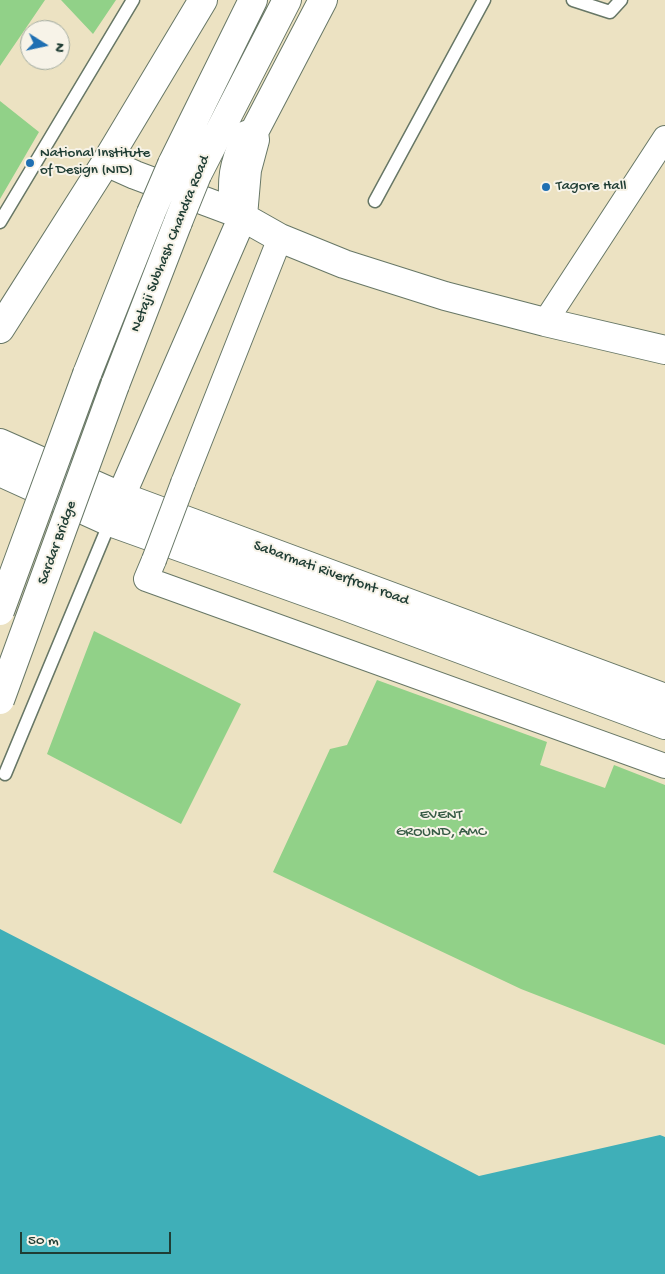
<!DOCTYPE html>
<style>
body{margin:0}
#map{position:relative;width:665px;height:1274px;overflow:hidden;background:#ece2c2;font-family:"Gochi Hand",sans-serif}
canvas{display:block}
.north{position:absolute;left:20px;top:20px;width:50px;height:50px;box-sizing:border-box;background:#f7f3e8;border:1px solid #a1aaa0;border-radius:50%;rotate:100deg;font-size:14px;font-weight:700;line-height:20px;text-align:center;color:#1f3d34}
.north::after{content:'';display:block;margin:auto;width:18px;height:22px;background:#1f6fb2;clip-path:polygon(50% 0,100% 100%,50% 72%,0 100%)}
.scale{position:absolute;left:20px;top:1232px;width:151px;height:22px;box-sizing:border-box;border:2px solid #1f3d34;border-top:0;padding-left:6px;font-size:15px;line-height:18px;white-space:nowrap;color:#1f3d34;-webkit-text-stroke:4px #f7f3e8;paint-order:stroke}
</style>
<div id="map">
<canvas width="665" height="1274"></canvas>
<div class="north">N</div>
<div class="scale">50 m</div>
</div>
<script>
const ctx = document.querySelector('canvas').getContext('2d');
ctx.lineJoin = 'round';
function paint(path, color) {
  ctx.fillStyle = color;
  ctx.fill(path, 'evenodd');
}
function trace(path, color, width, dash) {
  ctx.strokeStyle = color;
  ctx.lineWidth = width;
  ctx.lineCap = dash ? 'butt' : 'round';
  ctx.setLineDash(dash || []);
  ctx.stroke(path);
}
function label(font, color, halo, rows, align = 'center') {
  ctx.font = font + ' "Gochi Hand",sans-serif';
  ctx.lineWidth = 4;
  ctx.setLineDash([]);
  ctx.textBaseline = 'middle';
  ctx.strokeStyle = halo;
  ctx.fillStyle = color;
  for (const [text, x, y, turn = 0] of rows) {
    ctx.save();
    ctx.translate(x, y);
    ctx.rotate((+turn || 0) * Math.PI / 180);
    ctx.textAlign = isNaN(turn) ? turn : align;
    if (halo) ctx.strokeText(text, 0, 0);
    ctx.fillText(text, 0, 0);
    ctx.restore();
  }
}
const green = new Path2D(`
 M0 0H45L0 66Z
 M61 0H116L93 34Z
 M0 101 39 132 0 199Z
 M94 631 241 704 181 824 47 754Z
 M377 680 547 742 540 765 605 788 614 765 665 785V1045L521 989 273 872 330 749 347 745Z`);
const water = new Path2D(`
 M0 929 479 1176 660 1135 665 1137V1274H0Z`);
const service = new Path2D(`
 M573 0 610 12 621 0
 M375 201 484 0
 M0 222 133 0
 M5 774 110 522`);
const minor = new Path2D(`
 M545 322 665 138
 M183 483 280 238
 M154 560 146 579 665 766`);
const tertiary = new Path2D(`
 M254 132 323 0
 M106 162 135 175 234 212 280 238 344 264 445 296 545 322 665 350
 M0 329 106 162 203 0
 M0 443 120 496 665 698
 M0 472 110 522 339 604 665 725
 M114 512 243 216 247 170 255 140 254 132 246 135C233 167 231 178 234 212`);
const primary = new Path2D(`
 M172 164 253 0
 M197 175 287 0
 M87 374 151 213
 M115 385 178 222`);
const minorBridge = new Path2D(`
 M154 560 183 483`);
const primaryBridge = new Path2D(`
 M151 213 172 164
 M178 222 197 175
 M0 611 87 374
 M0 700 115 385`);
const markers = [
 [30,163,5,"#1f6fb2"],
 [546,187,5,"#1f6fb2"]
];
const poiNames = [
 ["National Institute",40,154],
 ["of Design (NID)",40,171],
 ["Tagore Hall",556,187]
];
const streetNames = [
 ["Netaji Subhash Chandra Road",171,244,-68],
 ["Sardar Bridge",58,543,-70],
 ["Sabarmati Riverfront road",331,574,20]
];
const parkNames = [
 ["EVENT",441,816],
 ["GROUND, AMC",441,833]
];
paint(green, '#91d188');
paint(water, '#3fafb8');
trace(service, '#677766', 15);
trace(minor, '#677766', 26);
trace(tertiary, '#677766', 30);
trace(primary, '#677766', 30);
trace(service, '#fff', 12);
trace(minor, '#fff', 24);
trace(tertiary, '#fff', 28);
trace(primary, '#fff', 28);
trace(minorBridge, '#677766', 26, []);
trace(primaryBridge, '#677766', 30, []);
trace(minorBridge, '#fff', 24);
trace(primaryBridge, '#fff', 28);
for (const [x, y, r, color] of markers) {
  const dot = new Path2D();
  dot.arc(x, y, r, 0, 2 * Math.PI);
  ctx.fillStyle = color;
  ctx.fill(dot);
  trace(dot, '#f7f3e8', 2);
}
label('15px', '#1f3d34', '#f7f3e8', poiNames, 'left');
label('15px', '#1f3d34', '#f7f3e8', streetNames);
label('15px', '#365b45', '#f7f3e8', parkNames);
</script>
